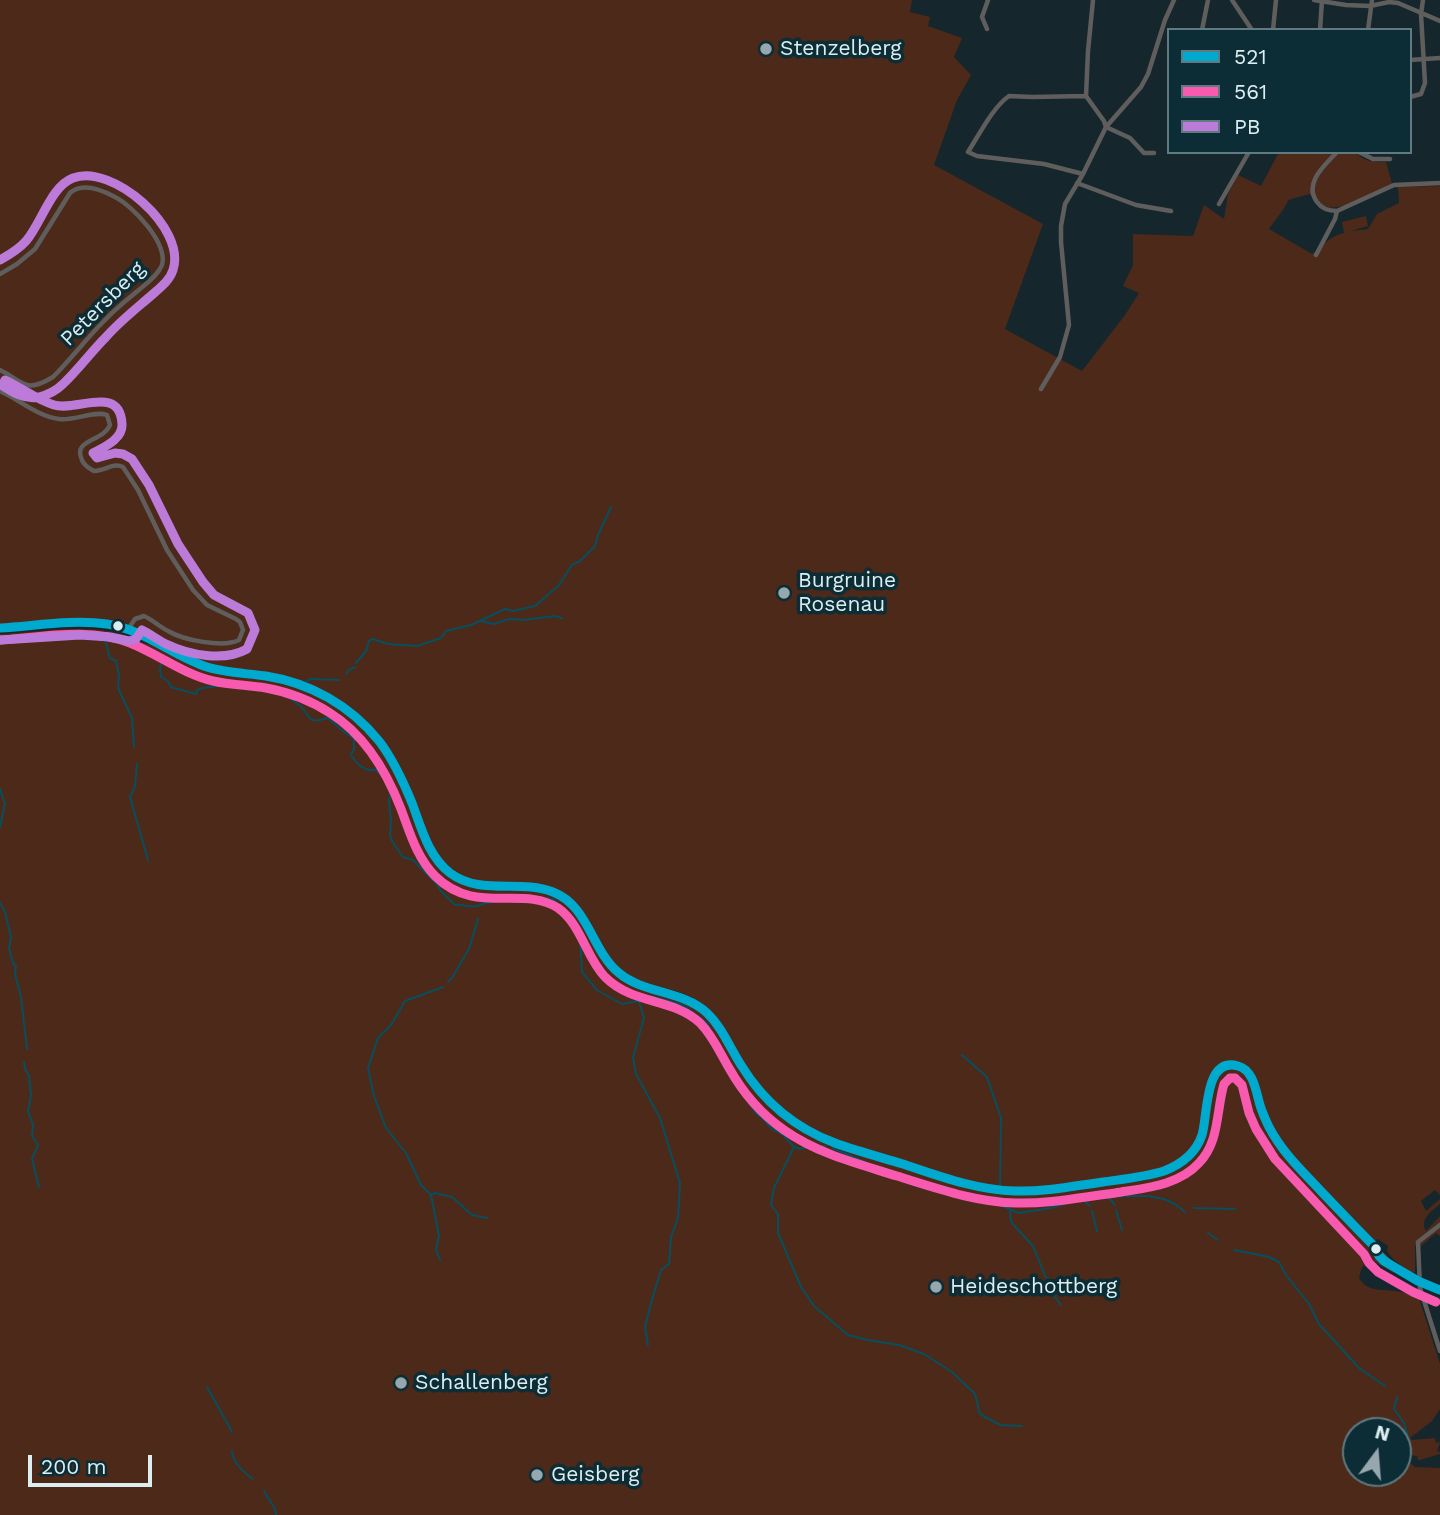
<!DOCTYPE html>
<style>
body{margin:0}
#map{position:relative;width:1440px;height:1515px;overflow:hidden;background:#15272c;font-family:"Work Sans",sans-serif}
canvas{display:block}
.legend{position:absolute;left:1167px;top:28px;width:245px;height:126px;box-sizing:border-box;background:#0c2d35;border:2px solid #5f7a81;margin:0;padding:9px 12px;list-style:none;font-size:21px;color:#dceef2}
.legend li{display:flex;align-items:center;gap:14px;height:35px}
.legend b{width:35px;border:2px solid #5f7a81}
.north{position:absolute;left:1342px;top:1417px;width:70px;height:70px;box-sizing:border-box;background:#0c2d35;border:2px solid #5f7a81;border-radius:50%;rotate:16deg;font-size:19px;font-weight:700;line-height:28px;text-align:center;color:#dceef2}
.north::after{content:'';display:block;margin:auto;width:24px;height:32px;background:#96a8ad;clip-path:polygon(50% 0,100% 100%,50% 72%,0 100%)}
.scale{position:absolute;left:28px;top:1455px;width:124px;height:32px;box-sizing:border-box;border:4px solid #dceef2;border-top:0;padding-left:9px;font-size:21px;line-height:24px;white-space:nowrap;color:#dceef2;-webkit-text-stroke:5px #0c2d35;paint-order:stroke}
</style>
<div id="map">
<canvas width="1440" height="1515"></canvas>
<ul class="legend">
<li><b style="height:9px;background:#00a9ce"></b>521</li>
<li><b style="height:9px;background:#f75aaf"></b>561</li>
<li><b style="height:9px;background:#bd7bd9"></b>PB</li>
</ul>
<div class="north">N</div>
<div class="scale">200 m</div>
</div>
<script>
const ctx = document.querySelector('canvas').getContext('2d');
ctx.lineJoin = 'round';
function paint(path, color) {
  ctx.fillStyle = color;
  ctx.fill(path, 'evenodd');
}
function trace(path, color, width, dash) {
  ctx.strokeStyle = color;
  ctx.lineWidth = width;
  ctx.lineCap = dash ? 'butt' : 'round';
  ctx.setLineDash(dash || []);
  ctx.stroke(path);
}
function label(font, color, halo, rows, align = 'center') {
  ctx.font = font + ' "Work Sans",sans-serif';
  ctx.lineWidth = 7;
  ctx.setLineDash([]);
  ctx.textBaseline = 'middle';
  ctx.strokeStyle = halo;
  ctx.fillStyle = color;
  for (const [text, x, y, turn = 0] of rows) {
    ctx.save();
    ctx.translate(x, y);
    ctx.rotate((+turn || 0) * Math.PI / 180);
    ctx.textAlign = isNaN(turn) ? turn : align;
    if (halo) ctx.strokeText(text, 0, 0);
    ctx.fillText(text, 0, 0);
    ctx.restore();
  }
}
const green = new Path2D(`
 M0 0H912L910 12 930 17 928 26 962 38 954 57 971 75 957 100 934 165 1043 224 1005 329 1082 371 1125 315 1139 293 1123 286 1133 265V234L1193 236 1204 205 1224 219 1228 194 1238 175 1261 186 1279 152H1355C1364 162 1374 162 1386 162L1392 184C1378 191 1343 211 1328 207 1321 205 1315 198 1309 194L1288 200C1286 208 1274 221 1269 229L1312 254C1322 246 1332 235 1344 233L1342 222 1366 216 1368 226 1351 231 1368 229 1377 214 1399 203 1398 187 1440 186V1195L1435 1190 1421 1201 1426 1211 1440 1199V1204C1432 1211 1419 1219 1426 1231L1440 1216V1236L1436 1233 1421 1246 1415 1245V1272L1411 1273 1393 1259 1387 1251 1388 1246 1378 1239 1371 1241C1354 1223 1337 1205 1320 1187 1304 1170 1287 1154 1275 1134 1270 1124 1266 1114 1262 1104 1259 1093 1258 1078 1250 1069 1241 1060 1225 1059 1215 1068 1209 1075 1208 1084 1207 1093 1203 1130 1198 1155 1160 1169 1135 1174 1109 1178 1084 1182 1059 1186 1033 1190 1007 1188 964 1184 920 1166 879 1153 845 1142 811 1133 783 1111 759 1092 745 1064 729 1038 724 1030 720 1021 714 1014 705 1005 692 996 679 992 658 985 638 985 621 970 598 949 593 916 568 897 533 870 484 900 449 868 418 840 414 778 386 744 355 706 318 682 269 674 246 670 222 670 200 661 181 653 163 641 144 632 133 627 125 622 112 620 98 619 84 621 70 621 47 623 23 625 0 627Z
 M68 629C87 629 107 629 125 635 130 637 134 640 138 641 145 644 153 644 159 647 178 654 193 665 212 671 229 676 246 676 263 678 294 683 324 695 349 714 388 743 399 781 416 823 422 839 428 856 440 868 479 909 529 875 569 905 592 923 593 956 617 976 645 998 682 989 708 1018 716 1027 721 1038 727 1048 744 1076 760 1102 787 1121 820 1145 862 1155 901 1167 937 1178 975 1192 1014 1194 1050 1195 1086 1187 1122 1181 1145 1178 1172 1177 1190 1160 1213 1138 1207 1106 1215 1079 1222 1070 1233 1064 1243 1072 1255 1082 1256 1103 1261 1117 1263 1123 1267 1130 1271 1136 1292 1171 1325 1199 1353 1229 1367 1243 1379 1259 1395 1271L1394 1273 1371 1260C1362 1263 1361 1270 1359 1278 1367 1292 1381 1289 1395 1291 1403 1292 1410 1294 1418 1295L1440 1364V1409L1432 1421 1410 1438 1412 1440 1435 1438 1436 1443 1440 1442 1437 1451 1440 1452V1454L1420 1460H1418L1417 1456 1409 1455 1408 1461 1415 1467 1440 1468V1515H0V634ZM1356 1431H1398V1473H1356Z`);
const stream = new Path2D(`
 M481 621 494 624 509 619 523 620 555 616 562 618
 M111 635 103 633 110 658 116 661 119 675 118 688 132 718 134 747
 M118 637 158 654 162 659 160 669 161 677 168 681 171 687 196 694 197 690 203 688 219 686H243L249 690H255L279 688 282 689
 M356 663 366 651 369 641 373 639 388 644 417 646 441 638 446 631 471 625 505 609 513 611 535 606 559 585 572 565 580 561 595 546 598 535 611 507
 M346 674 349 670 355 667
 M306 681 311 679 339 680
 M286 693C290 699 293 701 299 705 312 715 304 725 328 718 337 725 344 734 354 738V749L351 755C358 765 363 771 376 770L391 783 392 787 389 801 391 822 390 835 392 841 403 857 413 860 437 884 440 890 455 905C463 904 470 908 477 906 483 904 487 902 493 902
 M137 764 135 786 130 797 148 860
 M0 789 5 804 0 827
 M512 899 534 897 553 899 575 920 580 935 582 972 597 990 622 1004 639 1001 644 996
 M0 903 5 912 11 937 9 949 13 963 16 966 15 974 21 997 27 1049
 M448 982 452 978 469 949 478 919
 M651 996 683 1005 707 1023 722 1055 723 1065 732 1079 756 1113 763 1119 772 1129 782 1134 794 1147 800 1149 813 1146H825
 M639 1001 644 1018 633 1057 636 1074 660 1118 680 1183 678 1218 671 1237 669 1264 661 1270 651 1303 645 1327 648 1345
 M962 1055 987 1077 1001 1118 1000 1186
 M24 1062 25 1069 29 1076 31 1095 28 1111 33 1125 32 1136 38 1145 32 1159 39 1187
 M794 1147 774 1188 771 1205 778 1214V1233L801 1287 814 1306 848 1335 868 1340 899 1345 924 1354 952 1372 975 1394 980 1414 1000 1425 1022 1426
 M832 1148 863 1161 888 1175 917 1186 968 1200 990 1201 1019 1213 1051 1208 1081 1199 1126 1196H1148L1164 1199 1175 1204 1185 1212
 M432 1194 435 1193 452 1197 472 1215 487 1218
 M1109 1198 1115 1205
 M1083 1200 1090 1206
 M990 1201 995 1199 996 1196
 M1194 1208 1235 1209
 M1010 1210 1011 1222 1033 1246 1045 1276 1056 1285 1055 1297 1061 1305
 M1116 1210 1122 1230
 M1092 1211 1097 1231
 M1208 1233 1218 1240
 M1234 1250 1269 1257 1279 1262 1286 1275 1309 1304 1319 1324 1359 1368 1385 1386
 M440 1260 436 1250 439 1236 431 1195 421 1185 406 1153 386 1128 374 1096 368 1068 378 1038 391 1025 405 1001 443 987
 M207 1387 232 1432
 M1397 1397 1394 1409 1404 1423 1408 1437
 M1400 1447V1444L1409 1440
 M232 1451C233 1463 243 1472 253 1479
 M264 1491 275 1509 276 1515`);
const minor = new Path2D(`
 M1232 0 1252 30
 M1314 0 1346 5 1370 6 1389 2 1398 3 1440 21
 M987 29 982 17 988 0
 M1202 30 1208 0
 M1273 30 1276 0
 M1320 30 1322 0
 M1368 30 1372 0
 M1410 60 1440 58
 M1410 97 1421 94 1425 83 1421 14 1423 0
 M1359 152 1373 159H1390
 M1154 153H1144L1130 138 1106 127 1141 87 1148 74 1165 20 1174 0
 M1083 174 1044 164 977 156 968 152C979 135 993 107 1009 96L1032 97 1086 96
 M1077 183 1136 205 1171 211
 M1219 204 1249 152
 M1337 211C1329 211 1322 209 1317 202 1303 183 1325 165 1337 152
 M1316 255 1335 219 1337 211 1394 185 1440 183
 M0 274 17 264 35 249 70 193C82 182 102 190 115 197 133 206 168 243 162 265 158 275 148 282 140 289 128 299 115 309 104 321 86 339 71 359 53 377 25 394 24 382 0 370
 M1041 389 1060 357 1069 325 1061 242V226L1065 204 1083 174 1106 127 1104 121 1086 96 1088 51 1093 0
 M0 391C20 400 37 416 59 419 75 421 95 410 107 415L110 425C103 442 72 439 82 460 84 466 89 468 94 471 105 471 113 462 123 467L138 490 167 550 193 590 207 605 236 619 240 622 243 630 239 640C223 648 183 640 168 631 160 627 153 620 144 616L135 619 128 629
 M1440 1225 1418 1242 1420 1288 1440 1351`);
const major = new Path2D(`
 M0 628C36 626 76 618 111 625 146 631 173 655 205 666 226 673 248 674 269 677 313 683 352 706 379 741 395 761 404 783 413 807 422 829 429 855 448 871 482 899 519 878 555 893 592 909 590 947 617 971 642 993 676 988 702 1008 717 1020 725 1037 734 1053 753 1086 775 1115 810 1132 840 1147 874 1156 907 1165 942 1176 978 1190 1015 1191 1046 1192 1077 1186 1107 1181 1128 1178 1152 1177 1171 1168 1186 1162 1196 1150 1202 1135 1209 1115 1202 1065 1233 1065 1238 1065 1245 1068 1249 1073 1255 1079 1256 1091 1258 1099 1261 1111 1266 1123 1272 1133 1291 1165 1320 1191 1346 1217 1365 1237 1383 1259 1406 1275 1417 1282 1428 1286 1440 1290`);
const bus1 = new Path2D(`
 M0 628C35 626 72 619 107 624 142 629 171 654 204 666 224 673 245 673 266 676 310 683 350 705 379 741 393 759 403 781 412 803 421 827 428 856 450 873 481 896 519 879 553 892 589 906 591 950 619 973 644 994 682 990 707 1013 722 1027 730 1048 741 1065 763 1101 795 1128 835 1143 857 1151 880 1157 903 1164 939 1176 976 1190 1015 1191 1045 1192 1074 1186 1103 1182 1124 1179 1145 1177 1164 1171 1182 1164 1196 1153 1202 1135 1208 1116 1204 1056 1238 1066 1256 1071 1256 1097 1262 1111 1264 1116 1267 1123 1269 1127 1282 1152 1301 1170 1319 1189 1338 1209 1356 1228 1375 1247L1379 1256 1384 1261 1418 1281 1440 1290`);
const bus2 = new Path2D(`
 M1 640C42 637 90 627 130 643 158 654 183 674 213 681 230 685 248 685 266 688 288 692 310 700 330 713 365 735 386 770 401 809 410 833 417 858 435 876 475 916 522 885 558 908 581 924 586 957 605 977 633 1005 674 998 700 1023 713 1036 720 1053 729 1068 743 1093 761 1114 784 1130 818 1154 859 1164 897 1176 936 1188 975 1202 1016 1203 1049 1204 1082 1197 1115 1193 1144 1188 1178 1186 1199 1163 1220 1141 1216 1111 1224 1084L1230 1078H1235L1242 1085 1249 1113 1256 1129 1275 1159 1364 1254 1369 1263 1378 1272 1413 1292 1436 1302`);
const bus3 = new Path2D(`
 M0 260C9 255 19 249 26 241 41 224 51 186 73 178 112 163 187 228 173 270 170 280 161 287 153 294 137 308 120 321 106 337 91 352 78 370 63 384 57 390 47 395 39 397 24 400 12 392 0 384
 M1 640 80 635 110 637 129 641 136 639 142 630C150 634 158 640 166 644 189 655 224 662 247 649L255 630 248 613 214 595 203 582 178 544 149 485 132 459 123 454 115 453 97 458 93 453C104 447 123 439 122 424 120 384 76 412 54 405 37 400 22 388 5 380`);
const markers = [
 [766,49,7,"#96a8ad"],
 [784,593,7,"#96a8ad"],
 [118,626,6,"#dceef2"],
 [1376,1249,6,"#dceef2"],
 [936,1287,7,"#96a8ad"],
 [401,1383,7,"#96a8ad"],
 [537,1475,7,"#96a8ad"]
];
const poiNames = [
 ["Stenzelberg",780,49],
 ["Burgruine",798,581],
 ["Rosenau",798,605],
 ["Heideschottberg",950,1287],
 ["Schallenberg",415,1383],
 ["Geisberg",551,1475]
];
const streetNames = [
 ["Petersberg",103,304,-45]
];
paint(green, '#4d2919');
trace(stream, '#064f5e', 2);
trace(minor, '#605e5d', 4.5);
trace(major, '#5d5e5f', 5);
trace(bus1, '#00a9ce', 9);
trace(bus2, '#f75aaf', 9);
trace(bus3, '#bd7bd9', 9);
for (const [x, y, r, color] of markers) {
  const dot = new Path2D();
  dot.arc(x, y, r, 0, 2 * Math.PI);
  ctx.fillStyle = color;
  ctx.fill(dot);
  trace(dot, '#0c2d35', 2.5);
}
label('21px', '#dceef2', '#0c2d35', poiNames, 'left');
label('21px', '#dceef2', '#0c2d35', streetNames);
</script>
